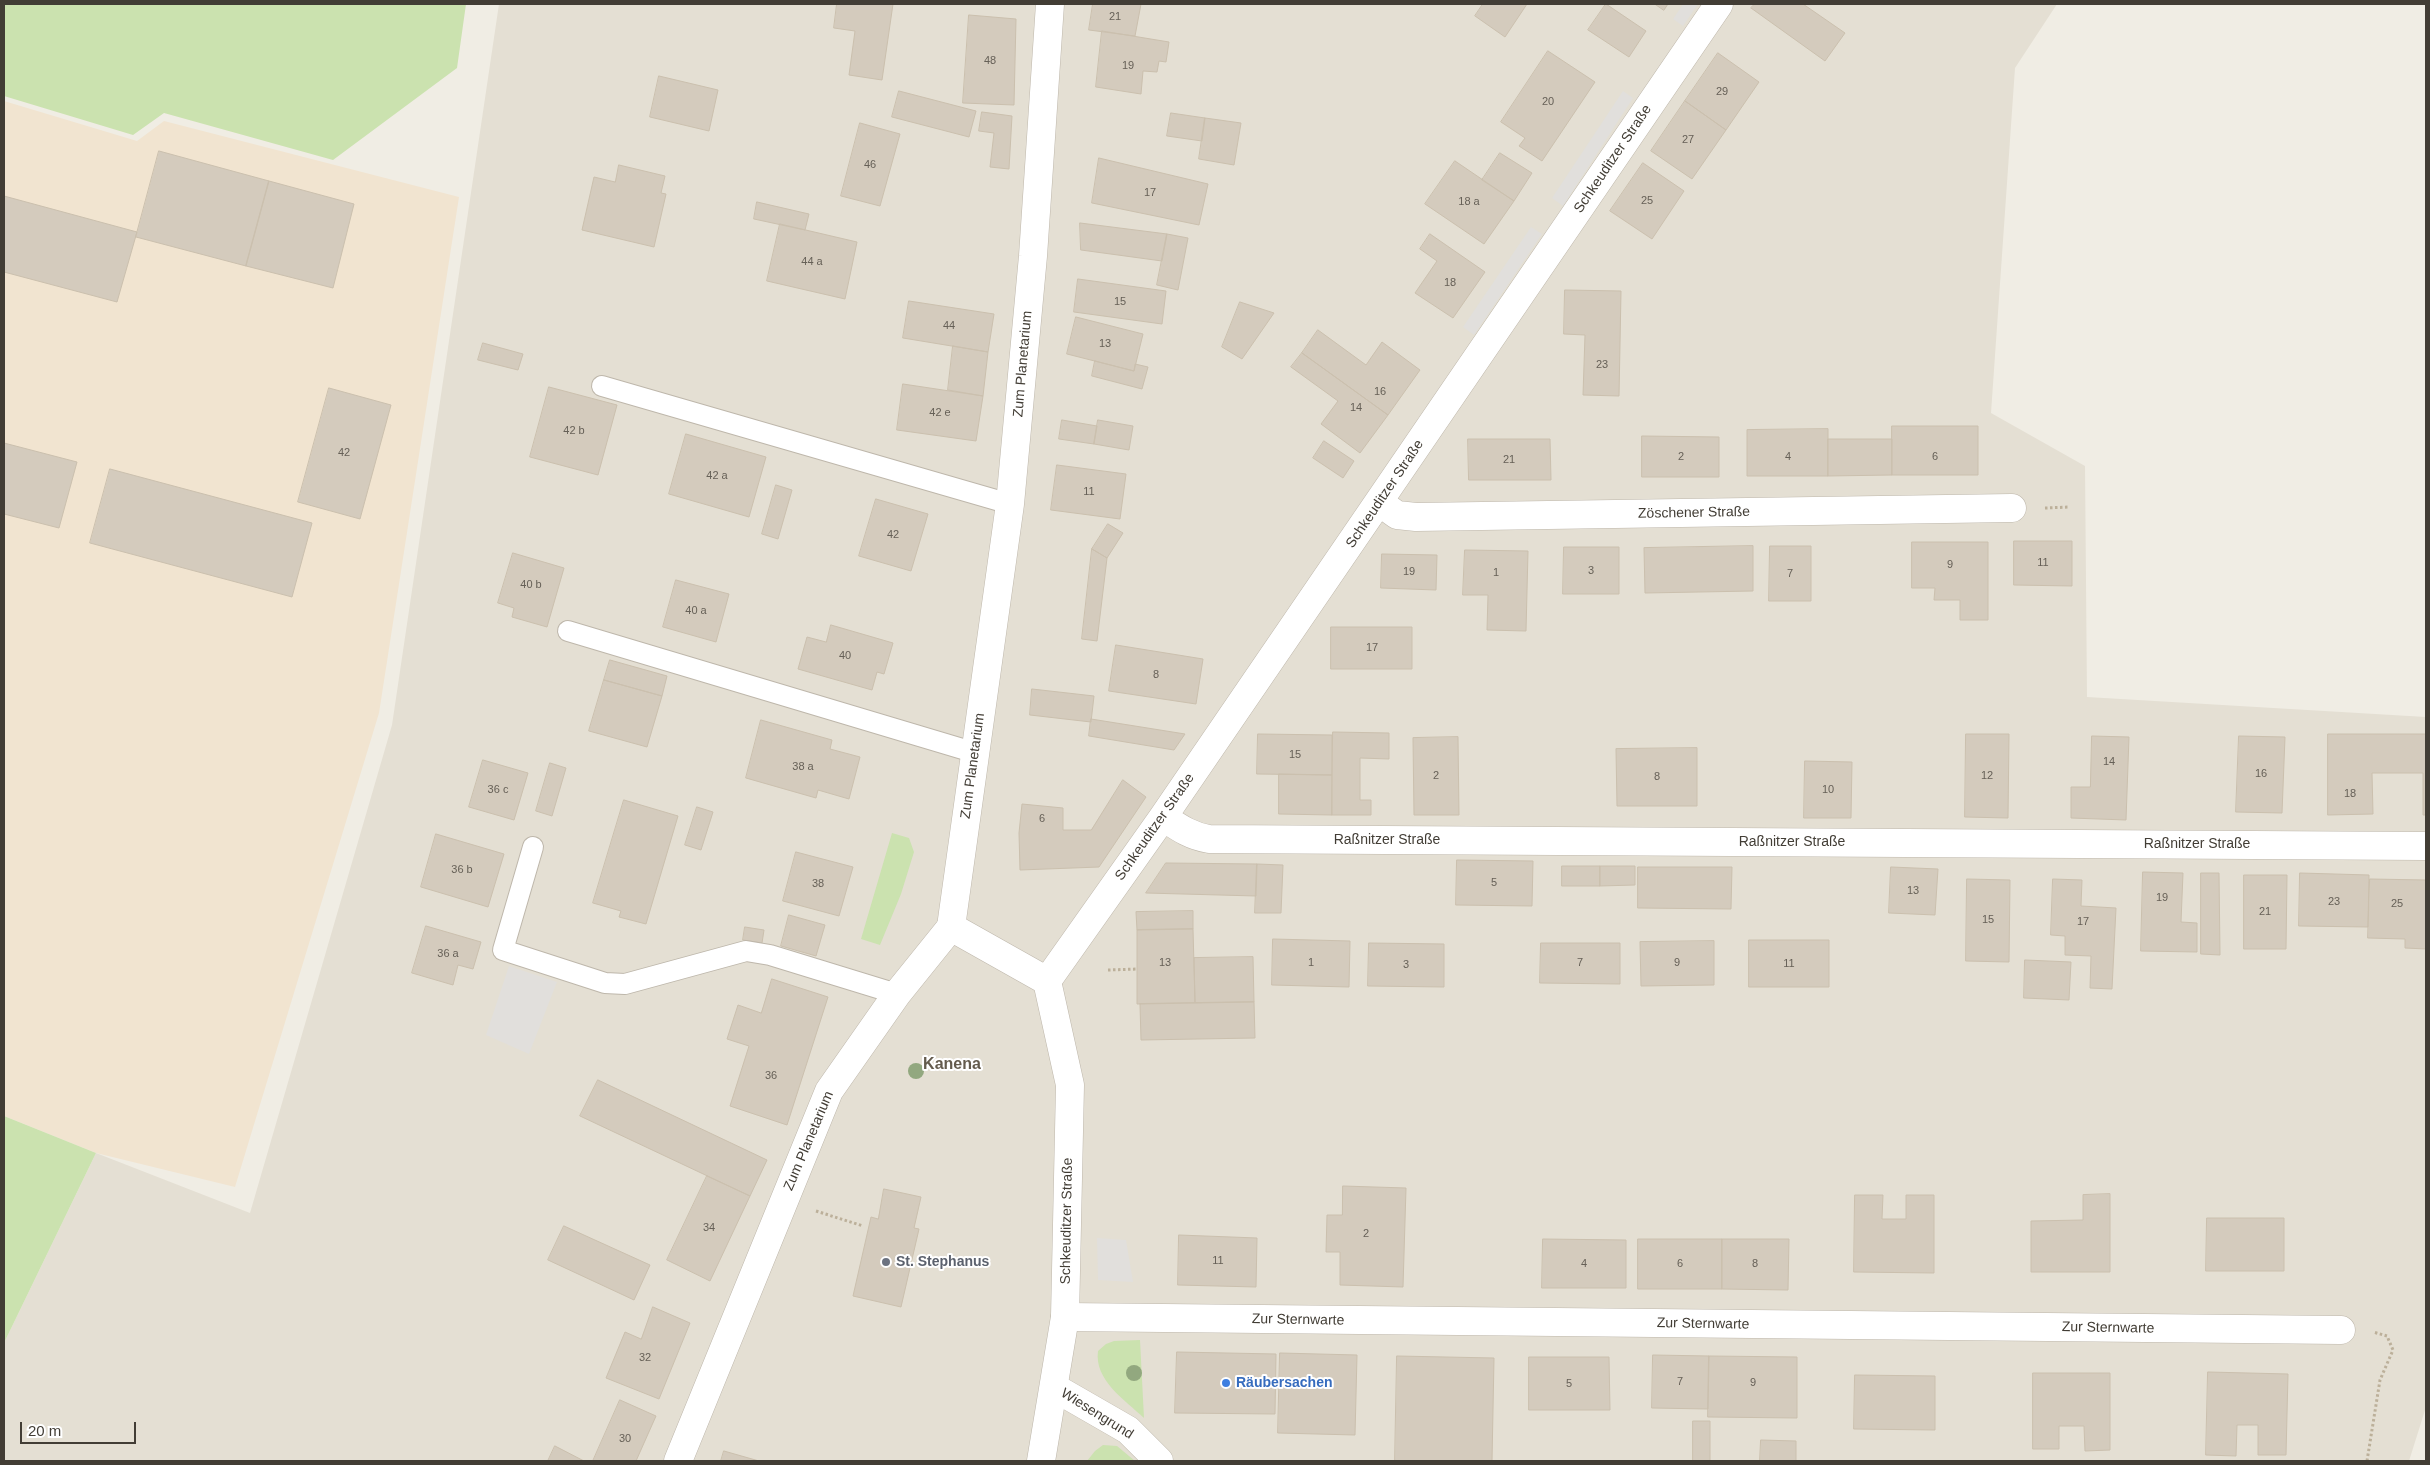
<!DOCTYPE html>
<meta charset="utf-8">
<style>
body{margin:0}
#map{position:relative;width:2430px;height:1465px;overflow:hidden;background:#f0ede4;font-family:Arial,sans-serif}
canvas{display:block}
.frame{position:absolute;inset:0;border:5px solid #423d35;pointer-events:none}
.scale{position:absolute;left:20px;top:1422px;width:116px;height:22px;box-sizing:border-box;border:2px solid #423d35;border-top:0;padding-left:6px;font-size:15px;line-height:18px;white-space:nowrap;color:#423d35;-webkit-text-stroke:4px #fff;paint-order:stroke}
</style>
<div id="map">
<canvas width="2430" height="1465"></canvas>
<div class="frame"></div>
<div class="scale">20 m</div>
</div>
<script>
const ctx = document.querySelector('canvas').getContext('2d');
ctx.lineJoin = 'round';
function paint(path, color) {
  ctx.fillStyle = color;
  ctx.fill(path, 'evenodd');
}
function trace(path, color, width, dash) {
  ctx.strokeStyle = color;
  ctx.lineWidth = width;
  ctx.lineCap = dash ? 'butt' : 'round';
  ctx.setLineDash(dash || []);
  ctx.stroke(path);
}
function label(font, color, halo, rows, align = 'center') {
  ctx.font = font + ' Arial,sans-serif';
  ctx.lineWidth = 4;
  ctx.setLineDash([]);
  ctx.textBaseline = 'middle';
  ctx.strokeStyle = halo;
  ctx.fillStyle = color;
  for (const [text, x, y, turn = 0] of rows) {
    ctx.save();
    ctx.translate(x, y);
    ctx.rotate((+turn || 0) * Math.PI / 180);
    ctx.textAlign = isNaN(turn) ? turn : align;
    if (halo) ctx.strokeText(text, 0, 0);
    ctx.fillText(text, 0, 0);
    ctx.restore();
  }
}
const residential = new Path2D(`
 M499 4H2057L2015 68 1991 413 2085 466 2087 697 2426 717V1407L2409 1461H4V1343L96 1153 250 1213 392 725Z`);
const commercial = new Path2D(`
 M4 101 137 141 164 121 459 197 379 713 235 1187 96 1153 4 1116Z`);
const green = new Path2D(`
 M4 4H466L457 68 333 160 164 113 133 135 4 96Z
 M892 833 909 838 914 852 901 894 880 945 861 939Z
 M4 1116 96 1153 4 1343Z
 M1140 1340 1144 1418C1125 1400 1094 1380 1098 1351L1106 1344 1114 1341Z
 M1103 1445 1117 1446 1135 1461H1087L1095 1451Z`);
const parking = new Path2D(`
 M1683 4H1698L1683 26 1673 19Z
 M1623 91 1633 98 1563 206 1552 198Z
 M1531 227 1542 234 1474 335 1463 327Z
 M509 966 557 982 529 1054 486 1035Z
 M1097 1238 1126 1240 1133 1282 1098 1280Z`);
const building = new Path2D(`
 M837 4H893L882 80 849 75 855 31 834 28Z
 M1093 4H1141L1135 36 1089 30Z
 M1483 4H1527L1505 37 1475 16Z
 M1606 4 1646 31 1629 57 1588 30Z
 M1655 4H1668L1664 10Z
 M1755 4H1803L1845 33 1825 61 1751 8Z
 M969 15 1016 19 1014 105 963 103Z
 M1102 31 1169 42 1166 62 1159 61 1157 72 1143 71 1141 94 1096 87Z
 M1548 51 1595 82 1542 161 1519 146 1525 138 1501 122Z
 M1718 53 1759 82 1726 130 1685 101Z
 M659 76 718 90 709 131 650 117Z
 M899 91 976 111 969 137 892 117Z
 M1685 101 1726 130 1692 179 1651 151Z
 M982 112 1012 116 1009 169 990 167 994 133 979 131Z
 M1171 113 1205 118 1202 141 1167 136Z
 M1205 118 1241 123 1234 165 1199 159Z
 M860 123 900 134 880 206 841 196Z
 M159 151 269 181 246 266 136 237Z
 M1500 153 1532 173 1514 201 1482 180Z
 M1099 158 1208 184 1199 225 1092 203Z
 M1455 161 1514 201 1484 244 1425 204Z
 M1643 163 1684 191 1652 239 1610 211Z
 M619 165 665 176 661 193 666 194 654 247 582 230 594 177 615 182Z
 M269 181 354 204 333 288 246 266Z
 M4 196 137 232 117 302 4 272Z
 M757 202 809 214 805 230 754 219Z
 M1080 223 1167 234 1162 261 1081 250Z
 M780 224 857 242 845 299 767 281Z
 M1167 234 1188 238 1178 290 1157 285Z
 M1430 234 1485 272 1453 318 1415 293 1437 261 1420 249Z
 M1078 279 1166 291 1162 324 1074 312Z
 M1565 290 1621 291 1619 396 1583 395 1585 335 1564 334Z
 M909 301 994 314 988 352 903 338Z
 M1240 302 1274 313 1242 359 1222 347Z
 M1076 317 1143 334 1134 371 1067 354Z
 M1318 330 1366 365 1382 342 1420 370 1388 415 1302 353Z
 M483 343 523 354 518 370 478 360Z
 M953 346 988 352 983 396 948 390Z
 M1302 353 1388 415 1360 453 1321 424 1338 401 1291 367Z
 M1095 361 1134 371 1135 364 1148 367 1142 389 1092 376Z
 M903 384 983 396 976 441 897 430Z
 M549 387 617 405 598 475 530 457Z
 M329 388 391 405 360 519 298 502Z
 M1062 420 1097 426 1094 444 1059 439Z
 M1098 420 1133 426 1129 450 1094 444Z
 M1892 426H1978V475H1892Z
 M1828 429V476H1747V430Z
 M686 434 766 457 749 517 669 494Z
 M1642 436 1719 437V477H1642Z
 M1468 439H1550L1551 480H1469Z
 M1828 439H1892V475L1828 476Z
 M1324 441 1354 461 1343 478 1313 458Z
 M4 443 77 462 59 528 4 514Z
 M1057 465 1126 474 1120 519 1051 510Z
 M110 469 312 523 292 597 90 543Z
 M776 485 792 490 778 539 762 534Z
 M876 499 928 514 911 571 859 556Z
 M1108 524 1123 533 1107 558 1092 549Z
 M2014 541H2072V586L2014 585Z
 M1912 542H1988V620H1960V600H1934L1935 588H1912Z
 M1753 546V591L1645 593 1644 548Z
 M1770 546H1811V601H1769Z
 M1564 547H1619V594H1563Z
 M1092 549 1107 558 1097 641 1082 639Z
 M1465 550 1528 551 1526 631 1487 630 1488 595H1463Z
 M513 553 564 568 547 627 512 617 514 608 498 603Z
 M1382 554 1437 555 1436 590 1381 588Z
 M676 580 729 594 716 642 663 627Z
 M831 625 893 643 884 674 877 672 872 690 798 669 807 637 826 642Z
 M1331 627H1412V669H1331Z
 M1116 645 1203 659 1196 704 1109 691Z
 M610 660 667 676 662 696 604 680Z
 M604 680 662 696 647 747 589 731Z
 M1032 689 1094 696 1091 722 1030 715Z
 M1091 719 1185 734 1174 750 1089 736Z
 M761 720 832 740 830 749 860 757 849 799 818 790 816 798 746 778Z
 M1333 732 1389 733V759L1360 758V800H1371V815H1332Z
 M1258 734 1332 735V775L1257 774Z
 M1966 734H2009L2008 818 1965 817Z
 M2328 734H2426V815H2423V773H2372L2373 814 2328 815Z
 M2092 736 2129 737 2126 820 2071 818V787H2090Z
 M2239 736 2285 737 2282 813 2236 812Z
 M1458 737 1459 815H1414L1413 738Z
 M1697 748V806H1617L1616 749Z
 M483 760 528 773 514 820 469 807Z
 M1805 761 1852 762 1851 818H1804Z
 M550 763 566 768 552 816 536 811Z
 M1279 774 1332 775V815L1279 814Z
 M1123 780 1146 797 1099 867 1020 870 1019 833 1022 804 1063 808V830H1091Z
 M624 800 678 816 646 924 619 917 621 911 593 903Z
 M697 807 713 812 701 850 685 845Z
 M436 834 504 854 488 907 421 887Z
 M796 852 853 867 839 916 783 901Z
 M1457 860 1533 861 1532 906 1456 905Z
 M1166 863 1257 864 1256 896 1146 893Z
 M1257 864 1283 865 1281 913H1255Z
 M1562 866H1600V886H1562Z
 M1600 866H1635V885L1600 886Z
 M1638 867H1732L1731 909 1638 908Z
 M1891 867 1938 869 1935 915 1889 913Z
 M2143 872 2183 873 2181 922 2197 923V952L2141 951Z
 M2201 873H2219L2220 955 2201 954Z
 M2300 873 2369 875 2368 927 2299 926Z
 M2244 875H2287L2286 949H2244Z
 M1967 879 2010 880 2009 962 1966 961Z
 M2053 879 2082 880 2081 906 2116 908 2112 989 2090 988 2091 956 2065 955V936L2051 935Z
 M2370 879 2426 880V949L2405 948V939L2368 938Z
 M1193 911V929L1137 930 1136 912Z
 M789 915 825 925 816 956 781 946Z
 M426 926 481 942 473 969 458 965 453 985 412 973Z
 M745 927 764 930 762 943 743 940Z
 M1193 929 1195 1003 1137 1004V930Z
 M1273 939 1350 941 1349 987 1272 985Z
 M1749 940H1829V987H1749Z
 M1714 941V985L1641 986 1640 942Z
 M1369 943 1444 944V987L1368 986Z
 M1541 943H1620V984L1540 983Z
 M1253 957 1254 1002 1195 1003 1194 958Z
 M2025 960 2071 962 2069 1000 2024 998Z
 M772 979 828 997 787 1125 730 1106 749 1046 727 1039 738 1005 761 1013Z
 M1254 1002 1255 1038 1141 1040 1140 1004Z
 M598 1080 767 1160 750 1196 580 1116Z
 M707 1176 750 1196 710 1281 667 1260Z
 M1343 1186 1406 1188 1403 1287 1340 1285V1252H1326L1327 1215H1342Z
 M884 1189 921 1197 914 1228 919 1229 901 1307 853 1296 871 1217 878 1219Z
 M2110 1194V1272H2031V1221L2083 1220V1195Z
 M1855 1195H1883L1882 1219H1906V1195H1934V1273L1854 1272Z
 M2207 1218H2284V1271H2206Z
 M564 1226 650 1265 634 1300 548 1260Z
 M1179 1235 1257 1238 1256 1287 1178 1285Z
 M1543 1239 1626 1240V1288H1542Z
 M1638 1239H1722V1289H1638Z
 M1722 1239H1789L1788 1290 1722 1289Z
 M653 1307 690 1323 659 1399 606 1378 625 1332 641 1339Z
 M1177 1352 1276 1354 1275 1414 1175 1413Z
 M1280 1353 1357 1355 1355 1435 1278 1433Z
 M1653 1355 1709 1356 1708 1409 1652 1408Z
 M1397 1356 1494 1358 1492 1461H1395Z
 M1709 1356 1797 1357V1418L1708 1417Z
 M1529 1357H1609L1610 1410H1529Z
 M2208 1372 2288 1374 2286 1455H2258V1425H2237L2236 1456 2206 1455Z
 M2033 1373H2110V1450L2085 1451 2084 1426H2059V1449H2033Z
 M1855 1375 1935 1376V1430L1854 1429Z
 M620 1400 656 1416 636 1461H593Z
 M1693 1421H1710V1461H1693Z
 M1761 1440 1796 1441V1461H1760Z
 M555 1446 584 1461H548Z
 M724 1451 759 1461H721Z`);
const path = new Path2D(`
 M2045 508 2070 507
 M1108 970 1137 969
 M816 1211 863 1226
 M2367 1461 2380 1380 2393 1350 2387 1336 2373 1332`);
const service = new Path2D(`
 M602 386 1010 504
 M568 631 976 753
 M533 847 503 950 605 983 625 984 746 951 770 955 897 994`);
const minor = new Path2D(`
 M1379 502 1397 515 1416 517 2012 508
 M1163 817C1178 827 1190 836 1209 839L2426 846
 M1047 981 1163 817 1719 4
 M1065 1317 2341 1330
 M1055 1388 1128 1430 1159 1461
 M678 1461 829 1091 897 994 951 927`);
const tertiary = new Path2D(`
 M1041 1461 1065 1317 1070 1085 1047 981 951 927 1010 504 1033 256 1050 4`);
const trees = [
 [916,1071],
 [1134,1373]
];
const markers = [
 [886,1262,5,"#6b7280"],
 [1226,1383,5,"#3f7fe0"]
];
const numberNames = [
 ["21",1115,17],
 ["48",990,61],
 ["19",1128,66],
 ["29",1722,92],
 ["20",1548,102],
 ["27",1688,140],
 ["46",870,165],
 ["17",1150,193],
 ["25",1647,201],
 ["18 a",1469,202],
 ["44 a",812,262],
 ["18",1450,283],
 ["15",1120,302],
 ["44",949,326],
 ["13",1105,344],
 ["23",1602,365],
 ["16",1380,392],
 ["14",1356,408],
 ["42 e",940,413],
 ["42 b",574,431],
 ["42",344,453],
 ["2",1681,457],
 ["4",1788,457],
 ["6",1935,457],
 ["21",1509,460],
 ["42 a",717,476],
 ["11",1089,492],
 ["42",893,535],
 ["11",2043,563],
 ["9",1950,565],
 ["3",1591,571],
 ["19",1409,572],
 ["1",1496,573],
 ["7",1790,574],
 ["40 b",531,585],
 ["40 a",696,611],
 ["17",1372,648],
 ["40",845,656],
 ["8",1156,675],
 ["15",1295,755],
 ["14",2109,762],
 ["38 a",803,767],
 ["16",2261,774],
 ["2",1436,776],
 ["12",1987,776],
 ["8",1657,777],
 ["36 c",498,790],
 ["10",1828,790],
 ["18",2350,794],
 ["6",1042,819],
 ["36 b",462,870],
 ["5",1494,883],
 ["38",818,884],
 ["13",1913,891],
 ["19",2162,898],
 ["23",2334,902],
 ["25",2397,904],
 ["21",2265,912],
 ["15",1988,920],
 ["17",2083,922],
 ["36 a",448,954],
 ["13",1165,963],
 ["1",1311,963],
 ["7",1580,963],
 ["9",1677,963],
 ["11",1789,964],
 ["3",1406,965],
 ["36",771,1076],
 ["34",709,1228],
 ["2",1366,1234],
 ["11",1218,1261],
 ["4",1584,1264],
 ["6",1680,1264],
 ["8",1755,1264],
 ["32",645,1358],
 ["7",1680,1382],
 ["9",1753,1383],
 ["5",1569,1384],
 ["30",625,1439]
];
const streetNames = [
 ["Schkeuditzer Straße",1613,159,-56],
 ["Zum Planetarium",1023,364,-85],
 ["Schkeuditzer Straße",1385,494,-56],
 ["Zöschener Straße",1694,513,-1],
 ["Zum Planetarium",973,766,-82],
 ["Schkeuditzer Straße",1155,827,-55],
 ["Raßnitzer Straße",1387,840],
 ["Raßnitzer Straße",1792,842],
 ["Raßnitzer Straße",2197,844],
 ["Zum Planetarium",809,1141,-67],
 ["Schkeuditzer Straße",1067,1221,-89],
 ["Zur Sternwarte",1298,1320,1],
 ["Zur Sternwarte",1703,1324,1],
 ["Zur Sternwarte",2108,1328,1],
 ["Wiesengrund",1097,1414,32]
];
const worshipNames = [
 ["St. Stephanus",896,1262]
];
const shopNames = [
 ["Räubersachen",1236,1383]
];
const quarterNames = [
 ["Kanena",952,1065]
];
paint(residential, '#e4dfd3');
paint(commercial, '#f1e4d0');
paint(green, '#cbe2af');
paint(parking, '#e1dfdc');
paint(building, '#d4cbbd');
trace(building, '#cbc0ae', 1);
trace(service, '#beb7ab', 22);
trace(minor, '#beb7ab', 29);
trace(tertiary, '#beb7ab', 29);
trace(path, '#bcb09a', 3, [2.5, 2.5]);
trace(service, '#fff', 20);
trace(minor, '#fff', 28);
trace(tertiary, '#fff', 28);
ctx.fillStyle = '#92a87f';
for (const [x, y] of trees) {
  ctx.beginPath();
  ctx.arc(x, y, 8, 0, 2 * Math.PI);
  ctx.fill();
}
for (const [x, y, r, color] of markers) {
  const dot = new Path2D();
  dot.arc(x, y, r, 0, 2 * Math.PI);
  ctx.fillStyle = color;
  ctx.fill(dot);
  trace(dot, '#fff', 2);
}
label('11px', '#666057', null, numberNames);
label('14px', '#423d35', '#fff', streetNames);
label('bold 14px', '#5b616d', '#fff', worshipNames, 'left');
label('bold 14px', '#366cbe', '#fff', shopNames, 'left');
label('bold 16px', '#645b4d', '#fff', quarterNames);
</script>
